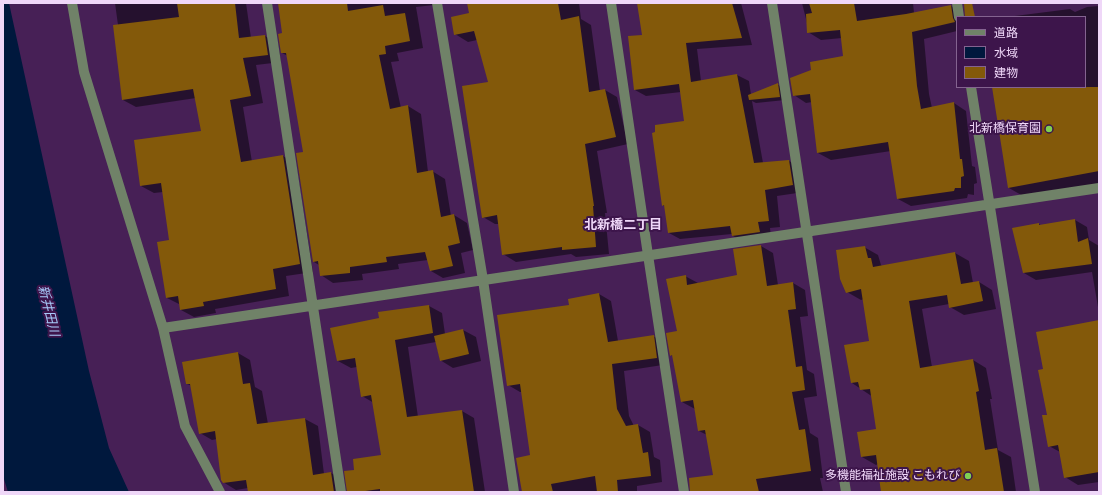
<!DOCTYPE html>
<meta charset="utf-8">
<style>
body{margin:0}
#map{position:relative;width:1102px;height:495px;overflow:hidden;background:#472056;font-family:"Times New Roman","Noto Sans JP",serif}
canvas{display:block}
.frame{position:absolute;inset:0;border:4px solid #efd7f8;pointer-events:none}
.legend{position:absolute;left:956px;top:16px;width:130px;height:72px;box-sizing:border-box;background:#3d154b;border:1px solid #846390;margin:0;padding:5px 7px;list-style:none;font-size:12px;color:#efd7f8}
.legend li{display:flex;align-items:center;gap:8px;height:20px}
.legend b{width:20px;border:1px solid #846390}
</style>
<div id="map">
<canvas width="1102" height="495"></canvas>
<div class="frame"></div>
<ul class="legend">
<li><b style="height:5px;background:#708268"></b>道路</li>
<li><b style="height:11px;background:#00183d"></b>水域</li>
<li><b style="height:11px;background:#83590a"></b>建物</li>
</ul>
</div>
<script>
const ctx = document.querySelector('canvas').getContext('2d');
ctx.lineJoin = 'round';
function paint(path, color) {
  ctx.fillStyle = color;
  ctx.fill(path, 'evenodd');
}
function trace(path, color, width, dash) {
  ctx.strokeStyle = color;
  ctx.lineWidth = width;
  ctx.lineCap = dash ? 'butt' : 'round';
  ctx.setLineDash(dash || []);
  ctx.stroke(path);
}
function label(font, color, halo, rows, align = 'center') {
  ctx.font = font + ' "Times New Roman","Noto Sans JP",serif';
  ctx.lineWidth = 4;
  ctx.setLineDash([]);
  ctx.textBaseline = 'middle';
  ctx.strokeStyle = halo;
  ctx.fillStyle = color;
  for (const [text, x, y, turn = 0] of rows) {
    ctx.save();
    ctx.translate(x, y);
    ctx.rotate((+turn || 0) * Math.PI / 180);
    ctx.textAlign = isNaN(turn) ? turn : align;
    if (halo) ctx.strokeText(text, 0, 0);
    ctx.fillText(text, 0, 0);
    ctx.restore();
  }
}
const water = new Path2D(`
 M3 3H9L89 371 109 448 129 492H8L3 476Z`);
const shadow = new Path2D(`
 M115 3H246L251 38 265 36 278 44 281 62 256 65 263 103 243 107 252 162 283 156 296 164 313 272 286 276 289 296 215 309 216 313 194 317 181 310V305L167 298 170 241 163 192 154 193 141 186 202 132 196 98 136 107 123 100 118 25Z
 M279 3H434V5L416 7 423 48 397 53 399 61 391 62 401 108 408 106 421 114 428 172 432 171 445 179 451 216 454 215 467 223 473 250 461 253 465 273 443 278 431 271 428 260 398 264 399 269 362 274 363 280 333 283 321 275 319 265 314 262 304 153 288 56 282 53 283 34Z
 M468 3H579L581 19 591 25 600 91 605 90 617 97 628 144 597 151 607 213H605L609 254 576 257 571 254 516 262 503 254 499 224H495L483 217 489 83 477 40 468 42 455 34 470 14Z
 M638 3H741L752 45 697 49 701 81 737 75 749 81 751 95 777 84 783 88 785 100 756 103 752 101 763 163 789 161 800 167 804 192 777 196 780 227 770 228 771 238 744 242 733 236 732 234 680 239 669 233 666 207 663 205 685 122 681 92 646 96 635 90 643 35Z
 M802 3H913L914 13 951 6 963 14 957 17V31L924 39 929 94 932 108 954 103 966 111 972 166 975 167 977 183 974 184V195L968 194 967 198 911 206 898 199 891 151 831 160 818 153 812 102 806 103 794 95 844 57 842 38 821 40 808 32 807 23Z
 M1099 6V186L1030 200 1009 188 993 87H1085V17H1007L1070 9 1075 12 1087 7Z
 M1075 220 1087 227 1089 240 1099 246V313L1092 272 1036 280 1024 273 1039 224 1042 226Z
 M761 246 773 253 778 285 793 283 805 290 808 316 800 317 807 370 814 374 817 396 804 398 810 433 818 438 823 478H820L823 492H708L714 476 707 435 699 431 695 409 682 402 674 356 671 355 679 332 685 276 698 283 738 276 734 250Z
 M864 247 878 255 881 265 882 266 955 253 969 261 973 283 979 282 992 290 996 309 964 315 950 307 949 304 922 309 932 367 973 360 986 368 992 399H990L998 450 1011 457 1016 492H882L878 464 876 465 862 457 858 433 878 430 873 397 852 383 870 342 864 299 861 300 847 292Z
 M599 294 611 301 618 341 653 336 665 343 669 364 624 371 629 416 634 426 638 425 650 432 654 457 660 460 662 482 637 486V492H523L531 456 522 392H520L508 385 570 306Z
 M429 306 442 313 445 334 463 330 476 337 481 361 453 368 440 360 436 342 408 347 418 417 462 411 474 418 485 492H348L356 470 382 456 374 403 362 396 357 367 351 368 338 361 380 319Z
 M1099 321V482L1078 485 1065 477 1060 452 1049 446 1045 370Z
 M238 353 250 360 255 387 262 391 268 424 305 419 318 426 324 474 331 473 344 480 346 492H249L248 488 236 490 223 482 217 439 212 440 200 433 192 386 187 384Z`);
const building = new Path2D(`
 M177 3H235L239 38 265 35 268 55 243 58 251 96 230 100 241 162 283 155 300 264 273 269 276 289 203 302 204 306 180 310 178 296 166 298 157 242 169 240 161 183 140 186 134 140 201 131 193 89 122 100 113 25 179 17Z
 M278 3H347L348 11 383 5 385 16 405 13 410 41 385 46 386 54 379 55 390 109 408 105 417 173 433 170 441 217 454 214 460 243 448 246 453 266 430 271 425 252 386 257 387 262 350 267V273L320 276 318 261 313 262 296 153 303 152 288 64 286 53H281L278 34 282 33Z
 M467 3H558L561 20 579 16 589 92 605 89 616 137 585 144 594 206H593L596 247 562 250V247L502 255 497 215 482 218 462 86 488 82 474 31 454 35 451 17 469 13Z
 M637 3H732L742 38 686 43 691 82 737 74 754 163 789 160 793 185 765 190 769 221 758 222 760 232 732 236 730 226 668 233 664 205 662 206 652 133 655 132V125L684 121 679 84 634 90 628 36 642 35Z
 M809 3H854L857 21 906 14 951 5 953 18 955 22 912 32 917 86 921 109 954 102 960 159H962L964 176 961 177V188H955L954 191 897 199 888 142 817 153 810 94 793 96 790 78 811 70 810 62 843 56 840 30 807 33 806 14 812 13Z
 M964 3H972L975 17H965Z
 M778 83 780 97 749 100 748 95Z
 M992 87H1099V171L1008 188Z
 M1075 219 1078 242 1088 238 1092 264 1023 273 1012 228 1039 223V225Z
 M761 245 767 286 793 282 796 309 788 310 796 367 802 366 805 390 792 392 799 430 805 429 811 471 756 479 759 492H690L689 478 713 475 705 430 698 431 693 400 681 402 672 355 670 356 666 333 677 331 666 279 686 275 687 285 737 275 733 249Z
 M865 246 868 258H871L873 267 955 252 961 284 979 281 983 301 949 308 947 295 909 301 920 368 973 359 979 391 976 392 985 450 997 448 1004 492H881L876 455 861 457 857 432 876 429 870 389 860 390 858 382 851 383 844 345 869 341 861 289 846 293 840 279 836 250Z
 M599 293 608 342 654 335 657 358 612 364 617 409 626 426 638 424 643 453 648 452 651 476 617 480 618 492H597L595 476 551 484 553 492H522L516 458 530 455 520 384 507 386 497 315 569 305 568 299Z
 M429 305 433 333 395 340 407 417 462 410 474 492H380V489L358 492H347L344 471 354 470 353 459 381 455 371 395 361 397 355 358 337 361 330 328 379 318 378 312Z
 M1099 320V472L1064 478 1058 445 1048 447 1042 415H1047L1038 370 1043 369 1036 332Z
 M463 329 469 354 440 361 434 336Z
 M238 352 243 384 250 383 257 424 305 418 313 475 331 472 334 492H248L246 480 223 483 221 480 215 431 199 434 190 384H186L182 362Z`);
const minor = new Path2D(`
 M72 3 84 72 163 328 185 426 220 492
 M267 3 341 492
 M437 3 483 280 514 492
 M611 3 648 255 684 492
 M772 3 846 492
 M957 3 959 17
 M971 87 1035 492
 M163 328 1099 188`);
const markers = [
 [1049,129,4,"#7fd052"],
 [968,476,4,"#7fd052"]
];
const poiNames = [
 ["北新橋保育園",1041,129],
 ["多機能福祉施設 こもれび",960,476]
];
const neighbourhoodNames = [
 ["北新橋二丁目",623,226]
];
const waterNames = [
 ["新井田川",48,311,76]
];
paint(water, '#00183d');
paint(shadow, '#0007');
paint(building, '#83590a');
trace(minor, '#708268', 10);
for (const [x, y, r, color] of markers) {
  const dot = new Path2D();
  dot.arc(x, y, r, 0, 2 * Math.PI);
  ctx.fillStyle = color;
  ctx.fill(dot);
  trace(dot, '#3d154b', 1.5);
}
label('12px', '#efd7f8', '#3d154b', poiNames, 'right');
label('bold 13px', '#efd7f8', '#3d154b', neighbourhoodNames);
label('italic 13px', '#a6c9f8', '#3d154b', waterNames);
</script>
